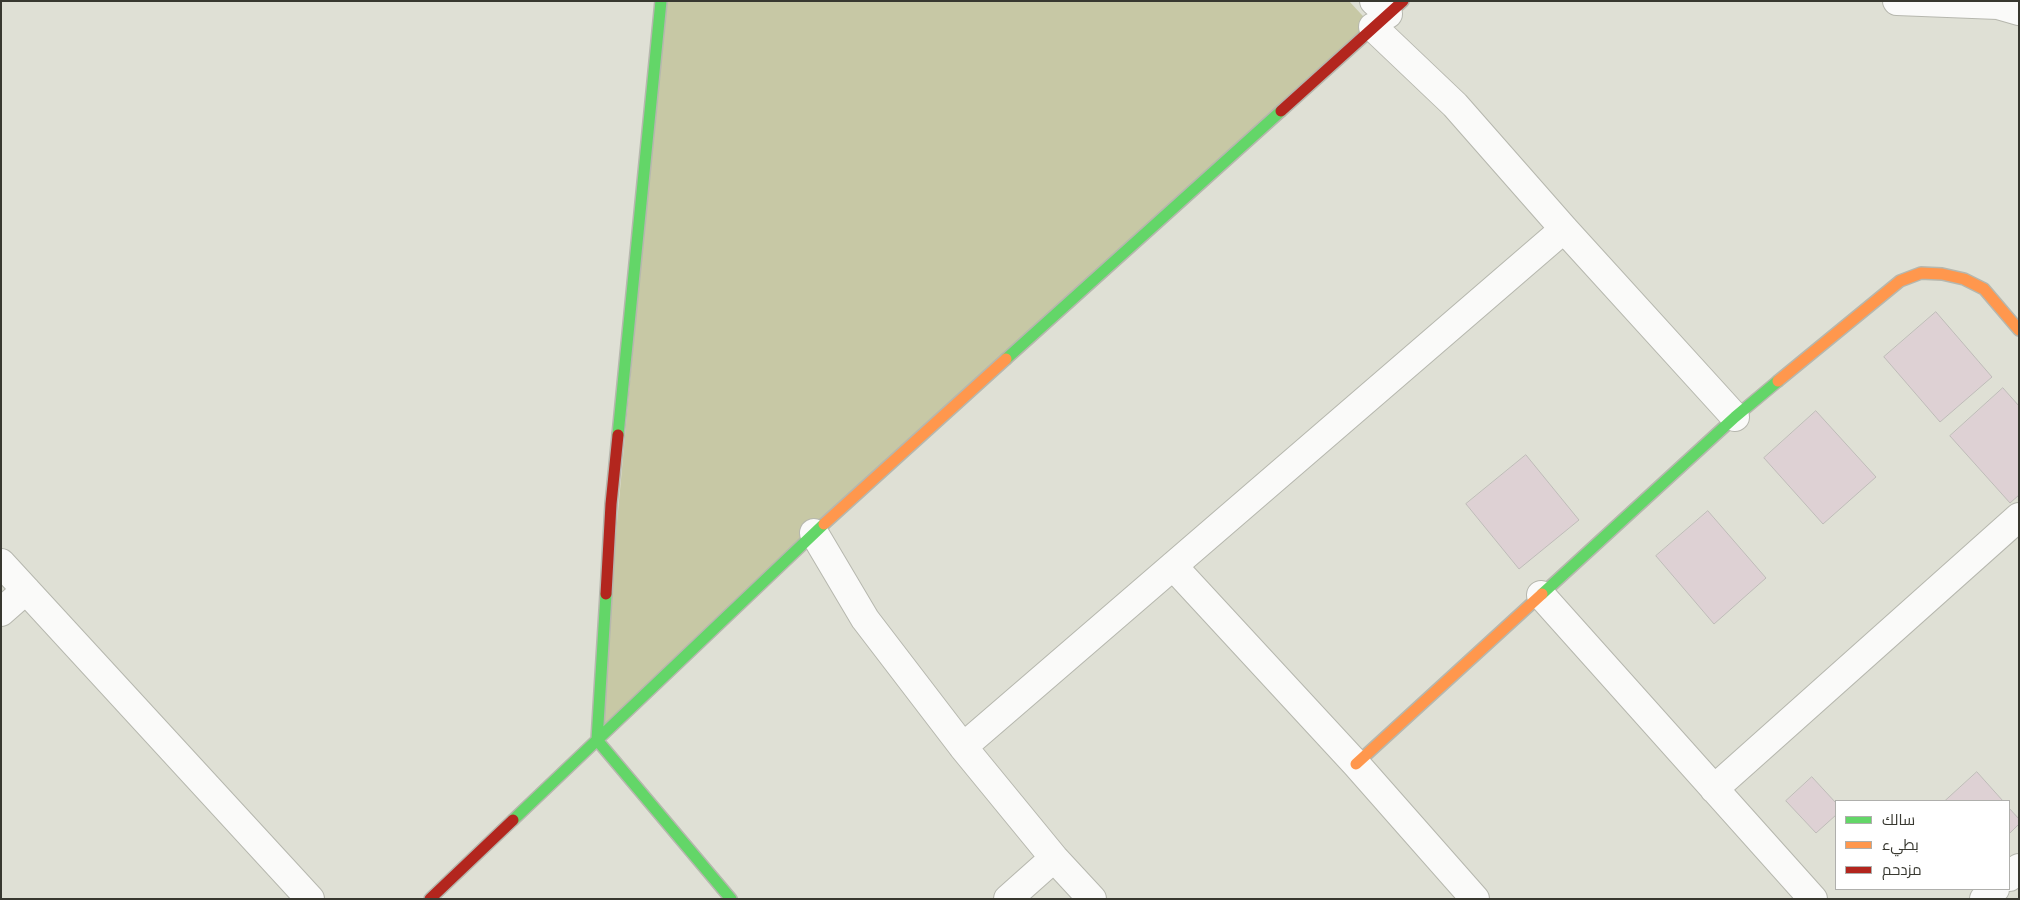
<!DOCTYPE html>
<meta charset="utf-8">
<style>
body{margin:0}
#map{position:relative;width:2020px;height:900px;overflow:hidden;background:#dfe0d5;font-family:"Fira Sans Condensed",Cairo,sans-serif}
canvas{display:block}
.frame{position:absolute;inset:0;border:2px solid #383830;pointer-events:none}
.legend{position:absolute;left:1835px;top:800px;width:175px;height:90px;box-sizing:border-box;background:#fff;border:1px solid #afafac;margin:0;padding:6px 9px;list-style:none;font-size:15px;color:#383830}
.legend li{display:flex;align-items:center;gap:10px;height:25px}
.legend b{width:25px;border:1px solid #afafac}
</style>
<div id="map">
<canvas width="2020" height="900"></canvas>
<div class="frame"></div>
<ul class="legend">
<li><b style="height:6px;background:#63d668"></b>سالك</li>
<li><b style="height:6px;background:#ff974d"></b>بطيء</li>
<li><b style="height:6px;background:#b3261e"></b>مزدحم</li>
</ul>
</div>
<script>
const ctx = document.querySelector('canvas').getContext('2d');
ctx.lineJoin = 'round';
function paint(path, color) {
  ctx.fillStyle = color;
  ctx.fill(path, 'evenodd');
}
function trace(path, color, width, dash) {
  ctx.strokeStyle = color;
  ctx.lineWidth = width;
  ctx.lineCap = dash ? 'butt' : 'round';
  ctx.setLineDash(dash || []);
  ctx.stroke(path);
}
const green = new Path2D(`
 M665 1H1349L1373 27 597 740Z`);
const building = new Path2D(`
 M1936 312 1992 377 1940 422 1884 357Z
 M2003 388 2019 406V495L2010 503 1950 436Z
 M1816 411 1876 477 1823 524 1764 458Z
 M1526 455 1579 520 1519 569 1466 504Z
 M1708 511 1766 578 1714 624 1656 556Z
 M1977 772 2003 801H1945Z
 M1812 777 1836 803V815L1816 833 1786 801Z
 M2009 808 2019 819V824L2009 834Z`);
const street = new Path2D(`
 M1374 1 1388 14
 M1897 1 1998 5 2019 11
 M1373 27 1455 105 1564 229 1735 417
 M814 533 865 619 963 747 1054 858 1092 899
 M1 563 310 899
 M1173 566 1356 764 1475 899
 M1541 595 1813 899
 M1 612 26 590
 M963 747 1564 229
 M1714 789 2019 517
 M2009 877 2019 868
 M1008 899 1054 858
 M1984 899 1995 889`);
const fast = new Path2D(`
 M1006 359 1281 111
 M618 435 661 1
 M606 594 597 740 731 899
 M1542 594 1735 417 1778 381
 M513 820 824 524`);
const slow = new Path2D(`
 M1778 381 1900 281 1921 273 1942 274 1964 279 1984 289 2019 330
 M824 524 1006 359
 M1356 764 1542 594`);
const jam = new Path2D(`
 M1281 111 1403 1
 M606 594 611 504 618 435
 M430 899 513 820`);
paint(green, '#c7c8a5');
paint(building, '#ded1d4');
trace(building, '#bebbb8', 1);
trace(street, '#b6b7ae', 30);
trace(fast, '#b6b7ae', 14);
trace(slow, '#b6b7ae', 14);
trace(jam, '#b6b7ae', 14);
trace(street, '#fafaf9', 28);
trace(fast, '#63d668', 11);
trace(slow, '#ff974d', 11);
trace(jam, '#b3261e', 11);
</script>
